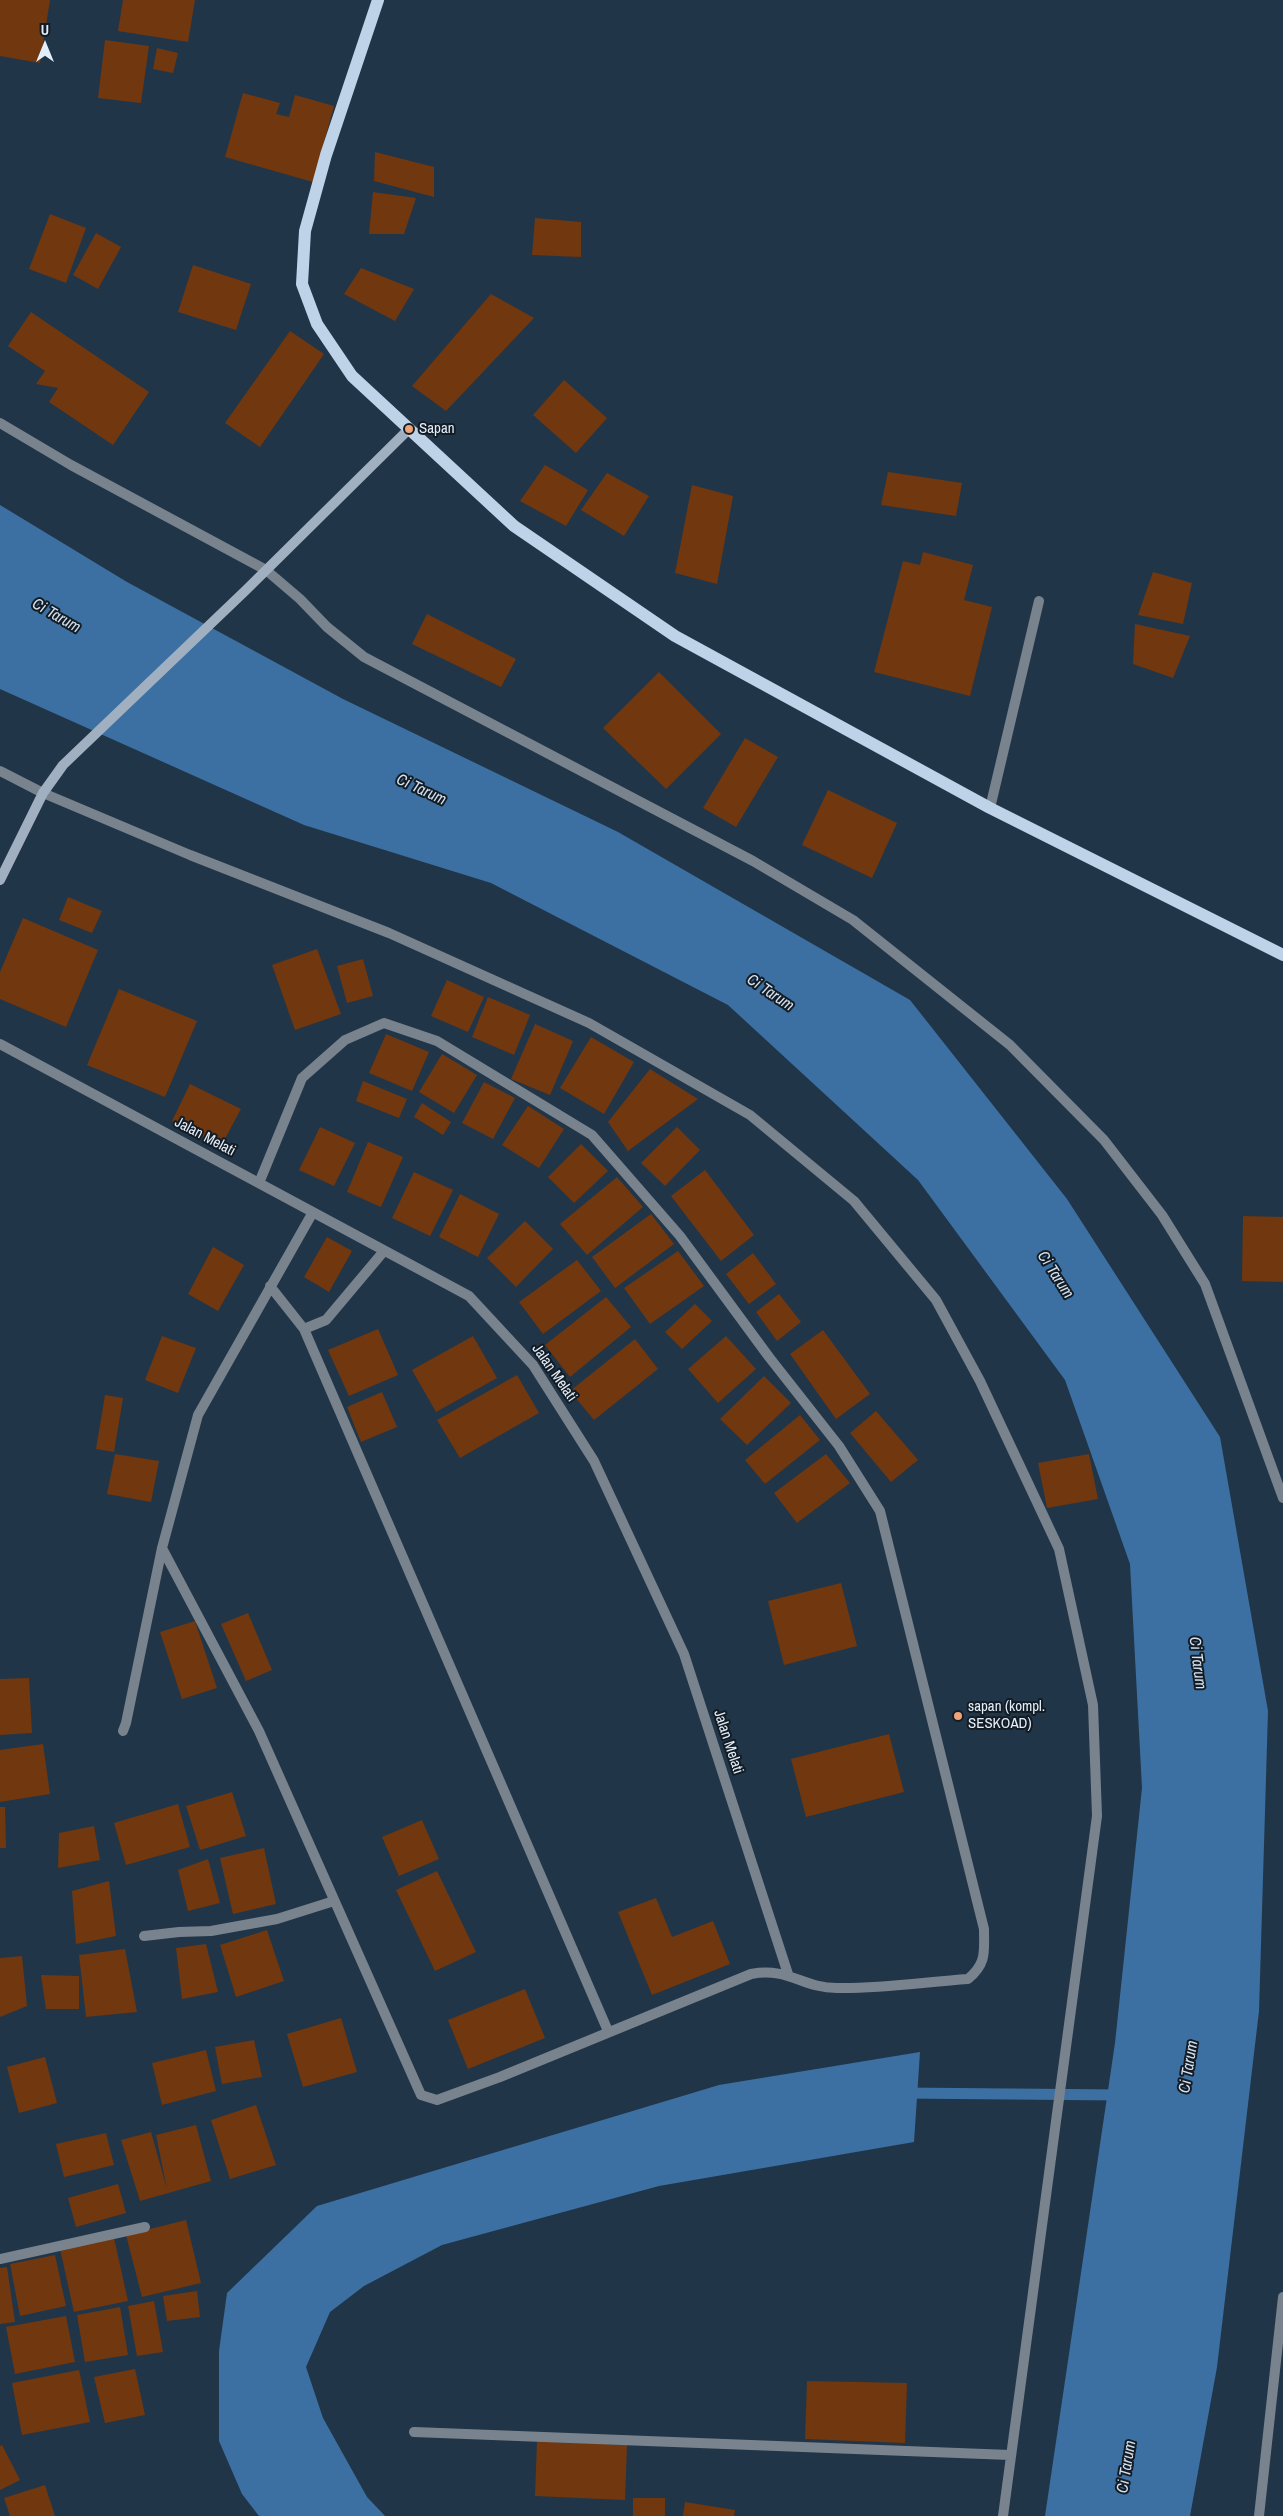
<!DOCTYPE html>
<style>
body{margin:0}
#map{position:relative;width:1283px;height:2516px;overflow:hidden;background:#213548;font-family:"Archivo Narrow",sans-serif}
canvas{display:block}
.north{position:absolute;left:20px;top:20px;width:50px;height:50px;-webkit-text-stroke:4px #131c24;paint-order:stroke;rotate:0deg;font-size:14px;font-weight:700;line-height:20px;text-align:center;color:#e2eefa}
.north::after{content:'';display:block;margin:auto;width:18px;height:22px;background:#e2eefa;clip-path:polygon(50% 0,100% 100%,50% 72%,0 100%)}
</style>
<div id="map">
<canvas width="1283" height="2516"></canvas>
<div class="north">U</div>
</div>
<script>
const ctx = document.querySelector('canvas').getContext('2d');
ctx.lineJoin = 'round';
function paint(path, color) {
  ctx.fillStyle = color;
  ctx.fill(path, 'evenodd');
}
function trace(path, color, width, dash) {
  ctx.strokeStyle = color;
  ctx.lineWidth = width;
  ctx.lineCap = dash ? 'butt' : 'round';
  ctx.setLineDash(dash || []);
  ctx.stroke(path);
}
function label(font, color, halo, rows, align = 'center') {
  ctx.font = font + ' "Archivo Narrow",sans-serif';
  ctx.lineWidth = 4;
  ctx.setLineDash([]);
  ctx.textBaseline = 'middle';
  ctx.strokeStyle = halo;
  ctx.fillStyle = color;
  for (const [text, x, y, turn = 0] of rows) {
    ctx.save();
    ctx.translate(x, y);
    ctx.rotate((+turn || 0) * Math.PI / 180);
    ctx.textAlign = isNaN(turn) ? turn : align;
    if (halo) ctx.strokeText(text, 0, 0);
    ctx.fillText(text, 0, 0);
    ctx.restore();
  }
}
const water = new Path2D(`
 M0 505 127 582 343 699 618 832 910 1000 1067 1199 1220 1437 1268 1711 1259 2011 1217 2367 1190 2516H1045L1115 2043 1142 1788 1130 1564 1065 1380 918 1180 728 1005 491 883 304 825 0 689Z
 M920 2052 914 2142 659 2186 442 2245 364 2286 330 2312 306 2367 323 2418 367 2497 385 2516H259L242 2494 219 2441V2351L227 2293 317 2206 719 2085Z`);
const stream = new Path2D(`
 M902 2093 1121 2095`);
const building = new Path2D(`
 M0 0H50L40 63 0 56Z
 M123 0H195L188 42 118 31Z
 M105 40 149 46 141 103 98 98Z
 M157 48 178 53 173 73 153 69Z
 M243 93 280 103 276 114 289 117 295 95 334 106 313 182 225 157Z
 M375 152 434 167V197L374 181Z
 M373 192 416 198 404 234H369Z
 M50 214 86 228 66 283 29 269Z
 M535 218 581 222V257L532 255Z
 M96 233 121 247 98 289 73 275Z
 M193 265 251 284 236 330 178 312Z
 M361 268 414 289 395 321 344 294Z
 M491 294 534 318 446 411 412 386Z
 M31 312 149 392 113 445 49 402 58 388 36 384 45 371 8 346Z
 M290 331 324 354 260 447 225 423Z
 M564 380 607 418 576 453 533 415Z
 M545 465 588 490 566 526 520 501Z
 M888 472 962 483 956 516 881 505Z
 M607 473 649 496 624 536 581 510Z
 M692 485 733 496 717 584 675 573Z
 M923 552 973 565 964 600 992 607 970 696 874 672 903 561 920 565Z
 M1153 572 1192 583 1183 624 1138 615Z
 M427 614 516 659 501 687 412 644Z
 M1135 624 1190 636 1173 678 1133 664Z
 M659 672 721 734 666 789 603 728Z
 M745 738 778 757 736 827 703 808Z
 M828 790 897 823 872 878 802 845Z
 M68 897 102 911 92 933 59 920Z
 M23 918 98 950 66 1027 0 999V972Z
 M317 949 341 1014 295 1030 272 965Z
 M363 959 373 996 347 1003 337 966Z
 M447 980 484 997 468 1032 431 1016Z
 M119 989 197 1021 165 1097 87 1065Z
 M488 997 530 1015 514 1055 472 1037Z
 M535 1024 573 1041 550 1095 511 1079Z
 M386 1034 429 1052 412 1091 369 1073Z
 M591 1037 634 1062 604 1114 560 1088Z
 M442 1054 477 1075 454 1113 419 1092Z
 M650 1069 698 1099 628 1151 608 1122Z
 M363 1081 407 1099 399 1118 356 1101Z
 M484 1082 515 1098 493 1139 462 1123Z
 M190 1084 241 1109 221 1146 172 1121Z
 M422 1103 451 1122 443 1135 414 1117Z
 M528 1106 564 1129 539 1168 502 1145Z
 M320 1127 355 1143 334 1186 299 1170Z
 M677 1127 700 1150 665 1186 641 1163Z
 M368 1142 403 1157 381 1207 347 1192Z
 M581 1144 608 1171 574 1203 548 1177Z
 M705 1170 754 1235 721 1261 671 1196Z
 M414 1172 453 1190 430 1236 392 1218Z
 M617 1177 643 1207 587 1255 560 1224Z
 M460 1194 499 1214 478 1257 439 1237Z
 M651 1214 674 1244 615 1288 592 1257Z
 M1243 1216 1283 1217V1282L1242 1281Z
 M525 1221 553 1249 516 1287 487 1258Z
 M327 1237 352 1251 329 1292 304 1277Z
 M213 1247 244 1265 218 1311 188 1294Z
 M678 1251 704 1286 650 1324 624 1288Z
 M753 1253 776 1284 749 1304 726 1274Z
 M577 1260 601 1291 543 1334 519 1302Z
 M779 1294 801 1322 777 1341 756 1312Z
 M606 1297 631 1327 570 1377 545 1345Z
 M695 1304 712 1321 682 1349 665 1332Z
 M378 1329 398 1375 349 1396 328 1350Z
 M823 1330 870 1394 836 1419 790 1354Z
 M162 1336 196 1348 178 1393 145 1380Z
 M473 1336 497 1378 436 1412 412 1370Z
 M726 1336 756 1369 718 1403 688 1369Z
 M635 1339 658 1369 594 1420 570 1391Z
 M517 1375 539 1413 460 1458 437 1420Z
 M764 1376 791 1403 747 1445 720 1419Z
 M382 1392 397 1427 361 1442 347 1407Z
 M105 1395 123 1398 114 1452 96 1449Z
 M876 1411 918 1460 891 1482 850 1433Z
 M800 1415 820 1440 765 1484 745 1460Z
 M115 1454 159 1461 151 1502 107 1494Z
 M826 1454 850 1483 797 1523 774 1493Z
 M1089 1454 1098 1499 1047 1508 1038 1463Z
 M841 1583 857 1646 784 1665 768 1601Z
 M248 1613 272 1670 246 1681 221 1624Z
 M195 1621 217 1688 182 1699 160 1632Z
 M29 1678 32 1733 0 1735V1679Z
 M889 1734 904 1792 806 1817 791 1759Z
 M43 1744 50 1794 0 1802V1750Z
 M232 1792 246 1836 200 1850 186 1806Z
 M178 1804 190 1847 126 1865 114 1823Z
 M0 1807H5L6 1848H0Z
 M422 1820 439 1859 399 1876 382 1837Z
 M94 1826 100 1860 58 1868 59 1833Z
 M264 1848 276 1904 233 1914 220 1858Z
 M208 1859 220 1903 188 1911 178 1870Z
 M437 1871 476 1952 435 1971 396 1890Z
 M109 1881 116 1936 76 1944 72 1891Z
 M656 1898 672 1937 713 1921 730 1964 652 1995 618 1912Z
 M267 1930 284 1981 236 1997 220 1945Z
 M206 1944 218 1992 182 1999 176 1948Z
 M125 1949 137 2012 86 2017 79 1955Z
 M22 1956 27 2006 0 2017V1958Z
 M41 1975 79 1976V2009H46Z
 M525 1989 545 2038 468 2069 448 2020Z
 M341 2018 357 2072 303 2087 287 2034Z
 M254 2040 262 2077 222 2084 215 2047Z
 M206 2050 216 2091 162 2105 152 2063Z
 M45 2057 57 2103 19 2113 7 2067Z
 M256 2105 276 2165 230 2179 211 2120Z
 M196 2125 211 2181 140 2201 121 2140 151 2132 167 2189 156 2135Z
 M106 2133 114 2165 64 2177 56 2144Z
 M118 2184 126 2213 76 2227 68 2198Z
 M186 2220 201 2283 142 2297 126 2235Z
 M114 2238 128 2301 74 2312 60 2249Z
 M55 2255 66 2306 20 2316 10 2264Z
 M7 2267 15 2322 0 2324V2268Z
 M197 2291 200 2317 167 2321 163 2296Z
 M154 2301 163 2352 137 2356 128 2306Z
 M120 2307 128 2355 85 2362 77 2315Z
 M66 2316 75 2362 15 2374 6 2327Z
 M135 2369 145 2415 105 2423 94 2377Z
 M79 2370 90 2422 22 2435 12 2383Z
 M807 2381 907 2383 905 2443 805 2439Z
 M537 2441 627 2445 625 2500 535 2496Z
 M2 2445 20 2480 0 2490V2446Z
 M45 2485 55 2516H10L4 2498Z
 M633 2498H665V2516H633Z
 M685 2502 735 2510 734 2516H683Z`);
const street = new Path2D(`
 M0 423 71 465 266 570 300 599 327 627 364 657 753 861 853 920 1010 1045 1104 1140 1162 1215 1205 1284 1283 1498
 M0 771 43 793 190 855 389 933 589 1023 750 1115 854 1201 936 1300 980 1381 1059 1549 1093 1705 1097 1816 1003 2516
 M990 808 1039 601
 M0 1044 469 1296 533 1365 594 1461 684 1654 788 1974
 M270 1286 304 1329 326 1320 384 1251
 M304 1329 608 2031
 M162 1548 259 1731 421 2095 437 2100 500 2077 751 1974C789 1967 802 1988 837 1988 880 1989 925 1982 968 1979 987 1963 984 1952 984 1929L880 1511 839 1446 769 1357 680 1236 592 1135 437 1041 384 1023 345 1040 302 1078 259 1183
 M123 1731 126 1723 162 1548 198 1415 313 1212
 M144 1936 179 1932 211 1931 277 1919 334 1901
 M0 2259 145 2227
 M414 2432 1010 2455
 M1259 2516 1283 2297`);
const secondary = new Path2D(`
 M0 880 43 793 63 765 245 591 409 429`);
const primary = new Path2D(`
 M378 0 326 155 305 231 302 284 317 324 352 376 514 526 675 636 990 808 1283 955`);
const markers = [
 [409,429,5,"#efa377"],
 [958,1716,5,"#efa377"]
];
const poiNames = [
 ["Sapan",419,429],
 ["sapan (kompl.",968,1707],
 ["SESKOAD)",968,1724]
];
const streetNames = [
 ["Jalan Melati",205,1137,28],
 ["Jalan Melati",554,1373,55],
 ["Jalan Melati",728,1742,72]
];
const waterNames = [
 ["Ci Tarum",56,616,30],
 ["Ci Tarum",421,790,25],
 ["Ci Tarum",770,993,34],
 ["Ci Tarum",1055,1275,57],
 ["Ci Tarum",1197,1663,83],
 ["Ci Tarum",1189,2067,-81],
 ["Ci Tarum",1127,2467,-81]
];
paint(water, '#3c70a2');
trace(stream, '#3c70a2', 11);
paint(building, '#71370e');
trace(street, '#79838d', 10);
trace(secondary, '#a1b0c0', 10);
trace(primary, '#bfd3e8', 12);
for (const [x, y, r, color] of markers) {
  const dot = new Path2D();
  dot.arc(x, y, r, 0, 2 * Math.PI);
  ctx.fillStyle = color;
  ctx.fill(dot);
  trace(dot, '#131c24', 2);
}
label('15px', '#e2eefa', '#131c24', poiNames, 'left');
label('15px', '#e2eefa', '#131c24', streetNames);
label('italic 16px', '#d3e1f0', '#131c24', waterNames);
</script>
